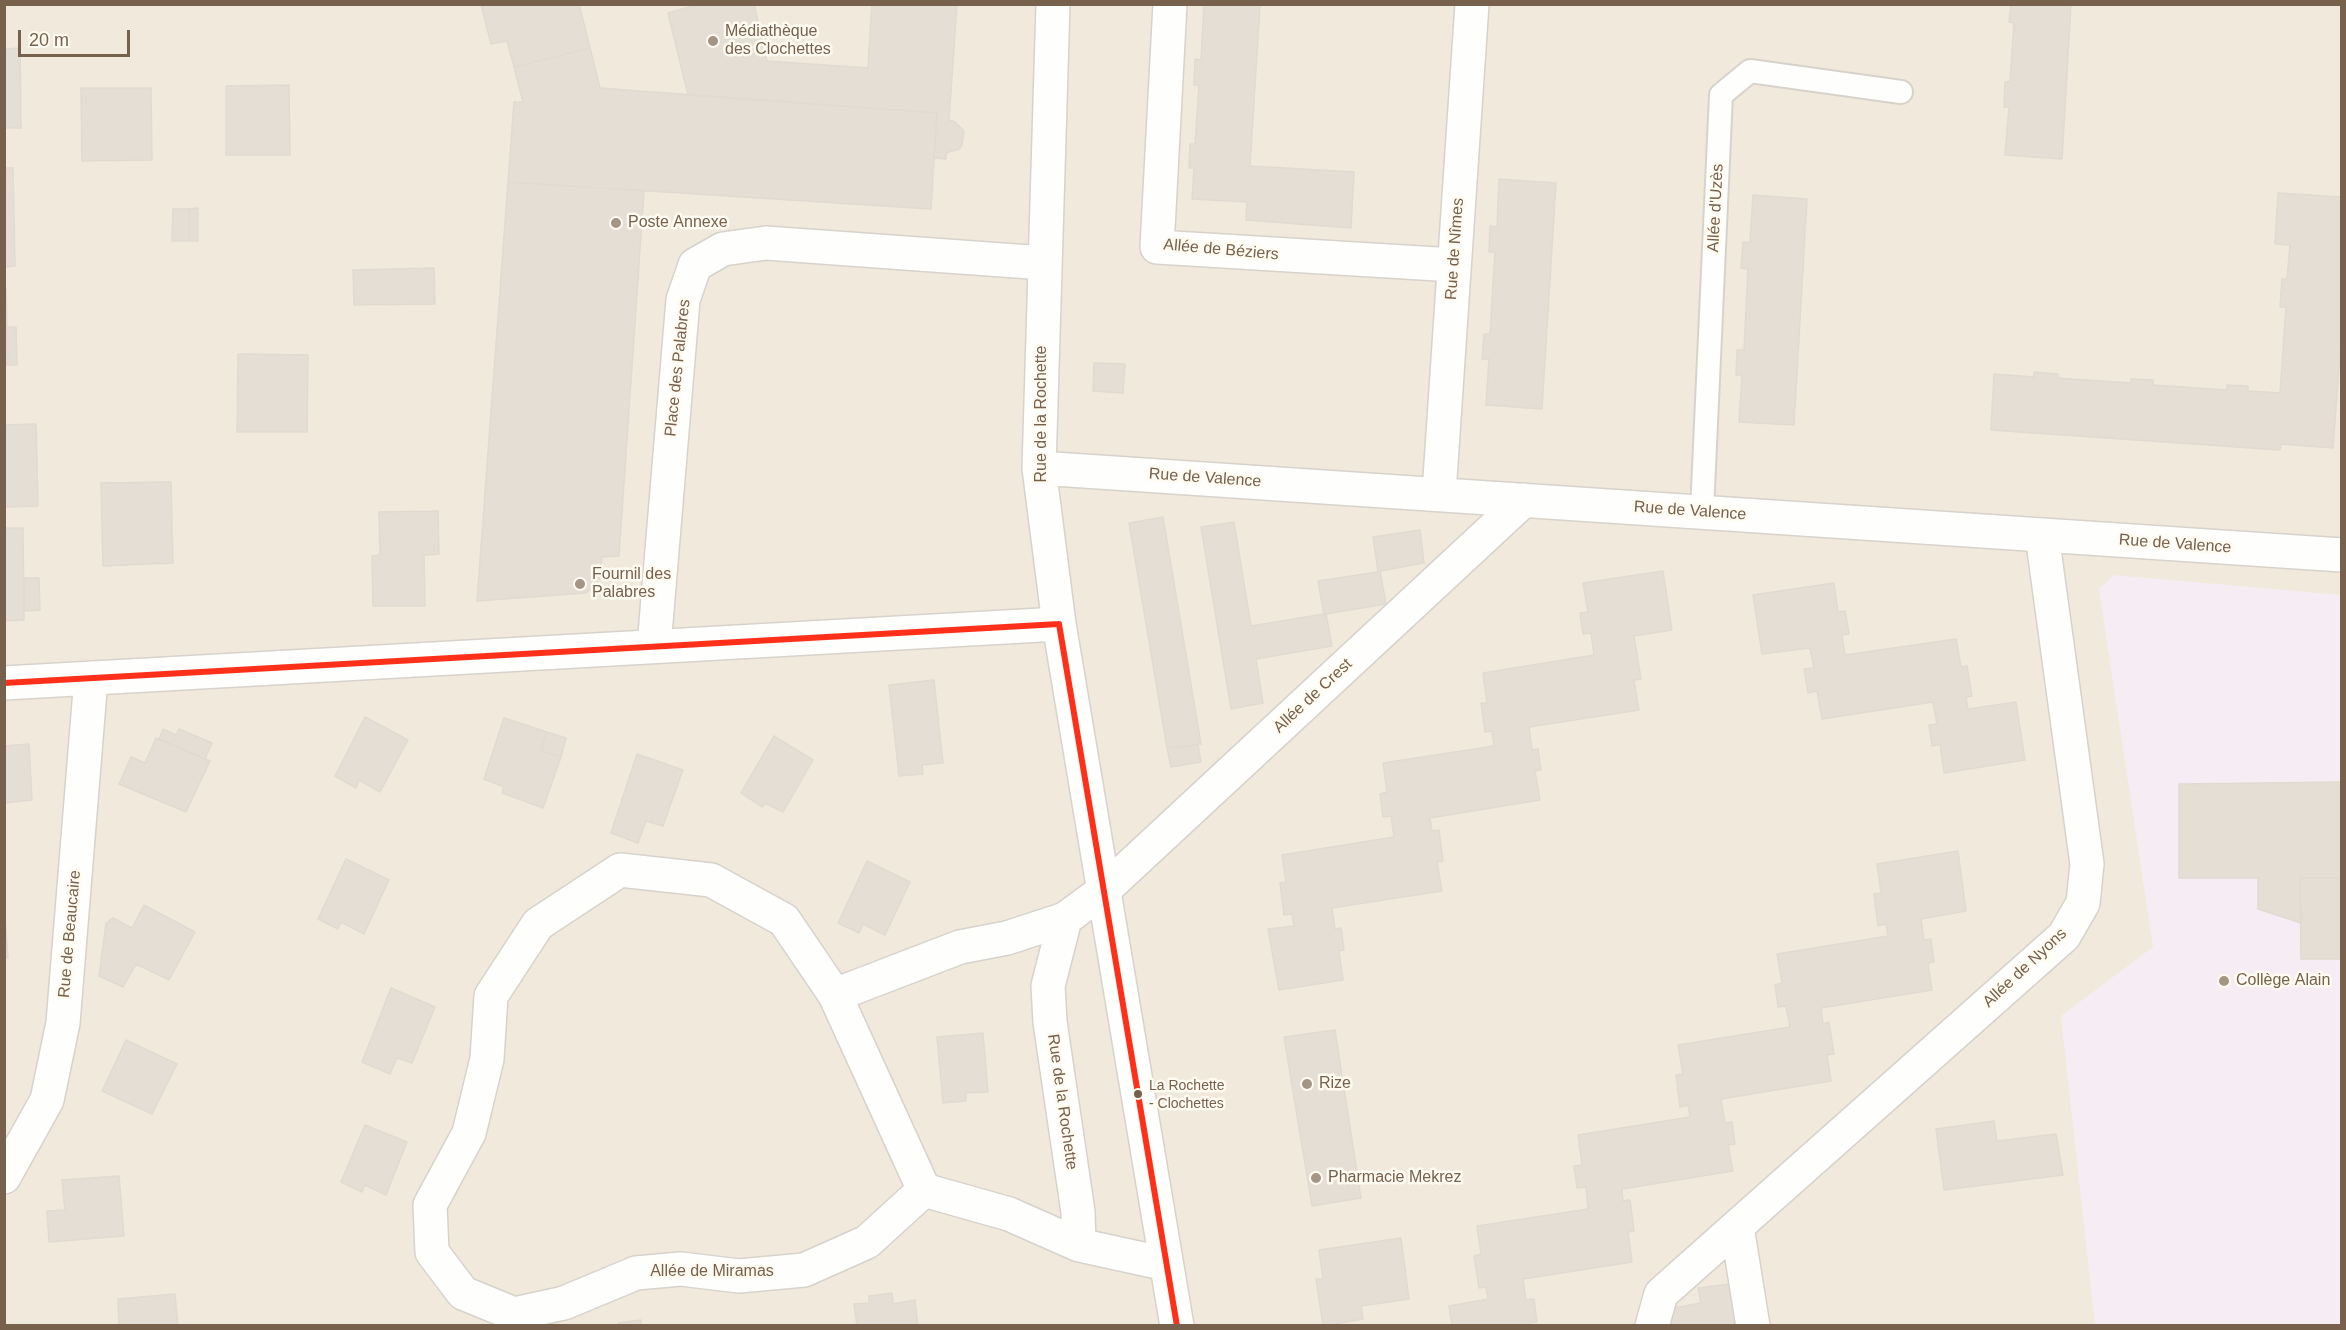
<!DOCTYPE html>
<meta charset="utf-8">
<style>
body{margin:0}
#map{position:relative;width:2346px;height:1330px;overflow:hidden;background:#f8f5ee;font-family:Helvetica,sans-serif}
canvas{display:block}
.frame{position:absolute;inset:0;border:6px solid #77614d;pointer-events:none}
.scale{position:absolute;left:18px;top:30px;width:112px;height:27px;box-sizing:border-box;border:3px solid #77614d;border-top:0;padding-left:8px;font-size:18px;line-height:21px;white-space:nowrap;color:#77614d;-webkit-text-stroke:4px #fffbf1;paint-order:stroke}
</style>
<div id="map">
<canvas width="2346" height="1330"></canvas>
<div class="frame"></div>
<div class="scale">20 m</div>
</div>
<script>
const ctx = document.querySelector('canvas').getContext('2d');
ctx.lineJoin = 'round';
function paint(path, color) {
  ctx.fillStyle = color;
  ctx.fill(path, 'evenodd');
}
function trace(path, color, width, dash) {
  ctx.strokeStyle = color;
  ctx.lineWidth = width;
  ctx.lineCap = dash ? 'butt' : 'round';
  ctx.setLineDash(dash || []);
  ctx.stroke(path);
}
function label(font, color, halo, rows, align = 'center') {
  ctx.font = font + ' Helvetica,sans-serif';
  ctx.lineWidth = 5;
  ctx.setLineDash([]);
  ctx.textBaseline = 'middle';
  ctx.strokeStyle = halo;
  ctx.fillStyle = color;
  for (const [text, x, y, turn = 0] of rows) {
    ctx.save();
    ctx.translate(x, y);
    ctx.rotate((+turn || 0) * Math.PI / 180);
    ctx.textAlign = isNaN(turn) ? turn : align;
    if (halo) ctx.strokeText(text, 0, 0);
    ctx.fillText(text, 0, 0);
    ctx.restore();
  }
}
const residential = new Path2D(`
 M5 5H2341V1325H5Z`);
const education = new Path2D(`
 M2114 575 2341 595V1325H2095L2061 1016 2153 947 2099 589Z`);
const building = new Path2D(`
 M481 4H579L590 48 514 67 507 41 491 44Z
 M700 4H754L767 61 868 68 872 4H957L949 120 955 122 964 131 962 145 959 149 946 153V159L934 158 937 113 688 95 668 13Z
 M1204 4H1260L1250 166 1354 172 1351 228 1246 220 1247 202 1192 199 1194 168H1189L1190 144H1195L1199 85H1194L1195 59 1201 60Z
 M2011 4H2071L2062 159 2005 155 2009 107H2004L2005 82H2010L2014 23 2009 22Z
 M20 48 21 128H4V49Z
 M590 48 600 88 937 113 931 209 508 182 514 102H523L514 67Z
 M289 85 290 155H226V86Z
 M81 88H151L152 160 82 161Z
 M4 168H13L15 266 4 267Z
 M1499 179 1556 183 1542 409 1486 405 1489 359H1482L1484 334H1490L1495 252H1489L1490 226 1497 227Z
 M508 182 644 191 619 556 602 557 600 576 595 586 586 593 477 601Z
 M2278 193 2342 197V326L2333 448 2281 444 2280 450 1991 430 1994 374 2034 377V372L2058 374V378L2131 383V379L2153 380V385L2227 390V385L2248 386V391L2280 393 2286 307H2280L2282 279H2287L2290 245 2275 244Z
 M1753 195 1807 199 1794 425 1739 422 1742 375H1736L1737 350H1744L1748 269 1741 268 1743 242 1750 243Z
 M198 208V241H189V209Z
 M173 209H189V241H172Z
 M434 268 435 304 354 305 353 270Z
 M6 288 8 365H4V289Z
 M7 327H16L17 365H8Z
 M238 354 308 355 307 432H237Z
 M1094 363 1125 364 1123 393 1093 391Z
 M36 424 38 506 4 507V425Z
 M171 482 173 563 103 566 101 483Z
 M438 511 439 554 424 555 425 606H373L372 556 380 555 379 512Z
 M1163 517 1201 744 1167 748 1129 523Z
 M1234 522 1251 626 1324 614 1318 581 1378 572 1373 537 1420 530 1424 563 1380 571 1386 604 1326 614 1332 646 1256 659 1263 703 1231 709 1201 527Z
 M4 528H23L24 620 4 621Z
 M1663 571 1672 630 1634 636 1641 679 1634 680 1639 710 1529 727 1532 750 1538 749 1541 770 1535 771 1540 800 1430 818 1432 831 1439 830 1443 861 1437 862 1442 891 1332 908 1335 929 1341 928 1344 950 1339 951 1343 980 1279 990 1268 929 1294 926 1292 914 1284 915 1280 883 1286 882 1282 855 1394 837 1391 816 1383 817 1380 794 1387 792 1383 763 1494 746 1492 731 1485 732 1481 703H1487L1483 673 1594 655 1591 633 1583 634 1580 613 1588 612 1583 583Z
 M24 578H39L40 610 24 611Z
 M1834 583 1838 612 1845 611 1849 634 1842 635 1845 655 1956 639 1961 667 1967 666 1972 696 1966 697 1968 709 2016 702 2025 760 1944 773 1940 744 1932 746 1929 725 1937 724 1933 702 1822 719 1817 691 1808 693 1804 669 1814 668 1810 648 1762 654 1753 595Z
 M934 680 943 763 922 765 923 774 899 776 889 685Z
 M365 717 408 740 380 792 359 780 356 788 335 776Z
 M504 718 547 732 541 751 561 757 543 808 502 793 504 787 484 779Z
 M163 729 176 735 179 729 212 743 205 759 159 739Z
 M547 732 566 738 561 757 541 751Z
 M774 736 813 760 783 812 765 803 762 807 741 793Z
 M156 738 210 761 186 812 119 784 131 757 145 763Z
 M29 744 32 800 4 803V746Z
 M1198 745 1201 762 1171 767 1167 748Z
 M637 754 683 770 663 826 646 821 638 843 611 833Z
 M2342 782V878H2300L2301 923 2258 909V878H2179V784Z
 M1958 851 1966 911 1921 919 1924 940 1931 939 1934 962 1928 963 1932 990 1821 1008 1823 1024 1829 1022 1834 1054 1827 1055 1831 1081 1721 1099 1725 1123 1732 1122 1735 1144 1728 1145 1733 1171 1622 1189 1623 1201 1630 1200 1634 1231 1628 1232 1632 1262 1523 1279 1526 1300 1534 1299 1537 1322 1530 1323V1326H1452L1449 1306 1488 1299 1486 1287 1479 1288 1474 1256 1481 1254 1477 1226 1588 1209 1586 1187 1577 1188 1574 1166 1582 1165 1578 1135 1690 1117 1688 1105 1680 1107 1676 1075 1683 1074 1678 1045 1790 1027 1786 1006 1778 1007 1775 985 1782 983 1777 954 1888 936 1886 924 1878 926 1874 894 1881 893 1877 864Z
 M346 859 389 880 364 934 341 922 338 929 318 919Z
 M867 861 910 882 885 935 863 924 859 933 838 923Z
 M2300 878H2342V959H2301Z
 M4 903 8 958H4Z
 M144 905 195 932 169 980 136 964 123 987 99 976 106 923 113 918 132 928Z
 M391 988 435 1007 412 1063 397 1058 390 1074 362 1062Z
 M1335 1030 1361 1198 1312 1206 1284 1037Z
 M983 1033 988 1092 966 1093V1101L943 1103 937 1037Z
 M126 1040 177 1064 152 1114 102 1091Z
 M1994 1121 1997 1141 2056 1134 2063 1175 1944 1190 1936 1129Z
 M365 1125 407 1142 386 1195 365 1185 362 1192 341 1182Z
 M119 1176 124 1236 49 1242 47 1211 65 1210 62 1180Z
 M1401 1238 1409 1299 1361 1306 1363 1319 1323 1326 1316 1279H1323L1319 1250Z
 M1730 1284 1736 1326H1670L1668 1309 1701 1303 1698 1288Z
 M892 1293 893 1304 915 1300 918 1326H857L854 1304 869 1303V1296Z
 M175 1294 178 1326H119L118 1299Z
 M641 1320V1326H618V1323Z`);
const service = new Path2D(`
 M1702 511 1721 95 1750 71 1901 92`);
const minor = new Path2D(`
 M1053 4 1039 468 1059 624 1177 1326
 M1170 4 1157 247 1454 265
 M1039 468 2342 555
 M1439 493 1472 4
 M654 646 683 300 695 265 723 249 766 243 1044 263
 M4 683 1059 624
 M835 995 960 947 1007 938 1065 919
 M4 1177 47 1100 63 1023 91 678
 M924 1190 867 1242 804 1270 739 1276 681 1269 636 1273 564 1303 514 1314 463 1293 432 1252 430 1205 469 1133 487 1059 491 996 538 924 620 870 711 880 784 920 835 995 924 1190 1009 1214 1079 1245
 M1737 1227 1753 1326
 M1166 1264 1079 1245 1078 1212 1050 1022 1048 986 1065 919 1103 891 1524 500
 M1652 1326 1661 1294 2064 936 2083 903 2087 864 2042 535`);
const bus1 = new Path2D(`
 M1059 624 1177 1326
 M4 683 1059 624`);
const markers = [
 [713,41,6,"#a49585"],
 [616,223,6,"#a49585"],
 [580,584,6,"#a49585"],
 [2224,981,6,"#a49585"],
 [1307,1084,6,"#a49585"],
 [1138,1094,5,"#77614d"],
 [1316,1178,6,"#a49585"]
];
const busNames = [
 ["La Rochette",1149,1086],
 ["- Clochettes",1149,1104]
];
const poiNames = [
 ["Médiathèque",725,32],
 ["des Clochettes",725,50],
 ["Poste Annexe",628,223],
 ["Fournil des",592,575],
 ["Palabres",592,593],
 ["Collège Alain",2236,981],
 ["Rize",1319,1084],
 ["Pharmacie Mekrez",1328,1178]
];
const streetNames = [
 ["Allée d'Uzès",1716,208,-87],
 ["Rue de Nîmes",1455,249,-86],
 ["Allée de Béziers",1221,250,5],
 ["Place des Palabres",678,368,-84],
 ["Rue de la Rochette",1042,414,-90],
 ["Rue de Valence",1205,478,4],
 ["Rue de Valence",1690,511,4],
 ["Rue de Valence",2175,544,4],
 ["Allée de Crest",1313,696,-43],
 ["Rue de Beaucaire",70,934,-85],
 ["Allée de Nyons",2025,968,-43],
 ["Rue de la Rochette",1062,1102,82],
 ["Allée de Miramas",712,1272]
];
paint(residential, '#f1e9dc');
paint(education, '#f6edf4');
paint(building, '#e5ded5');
trace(building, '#e1dad0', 1.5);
trace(service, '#d7d2cc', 26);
trace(minor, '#d7d2cc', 36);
trace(service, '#fefefc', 22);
trace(minor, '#fefefc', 33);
trace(bus1, '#ff301a', 6);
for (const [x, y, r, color] of markers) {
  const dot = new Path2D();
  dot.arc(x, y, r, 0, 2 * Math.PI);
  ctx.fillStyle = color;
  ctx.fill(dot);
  trace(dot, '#fffbf1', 2);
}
label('14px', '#77614d', '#fffbf1', busNames, 'left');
label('16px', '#77614d', '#fffbf1', poiNames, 'left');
label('16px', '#77614d', '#fffbf1', streetNames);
</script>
